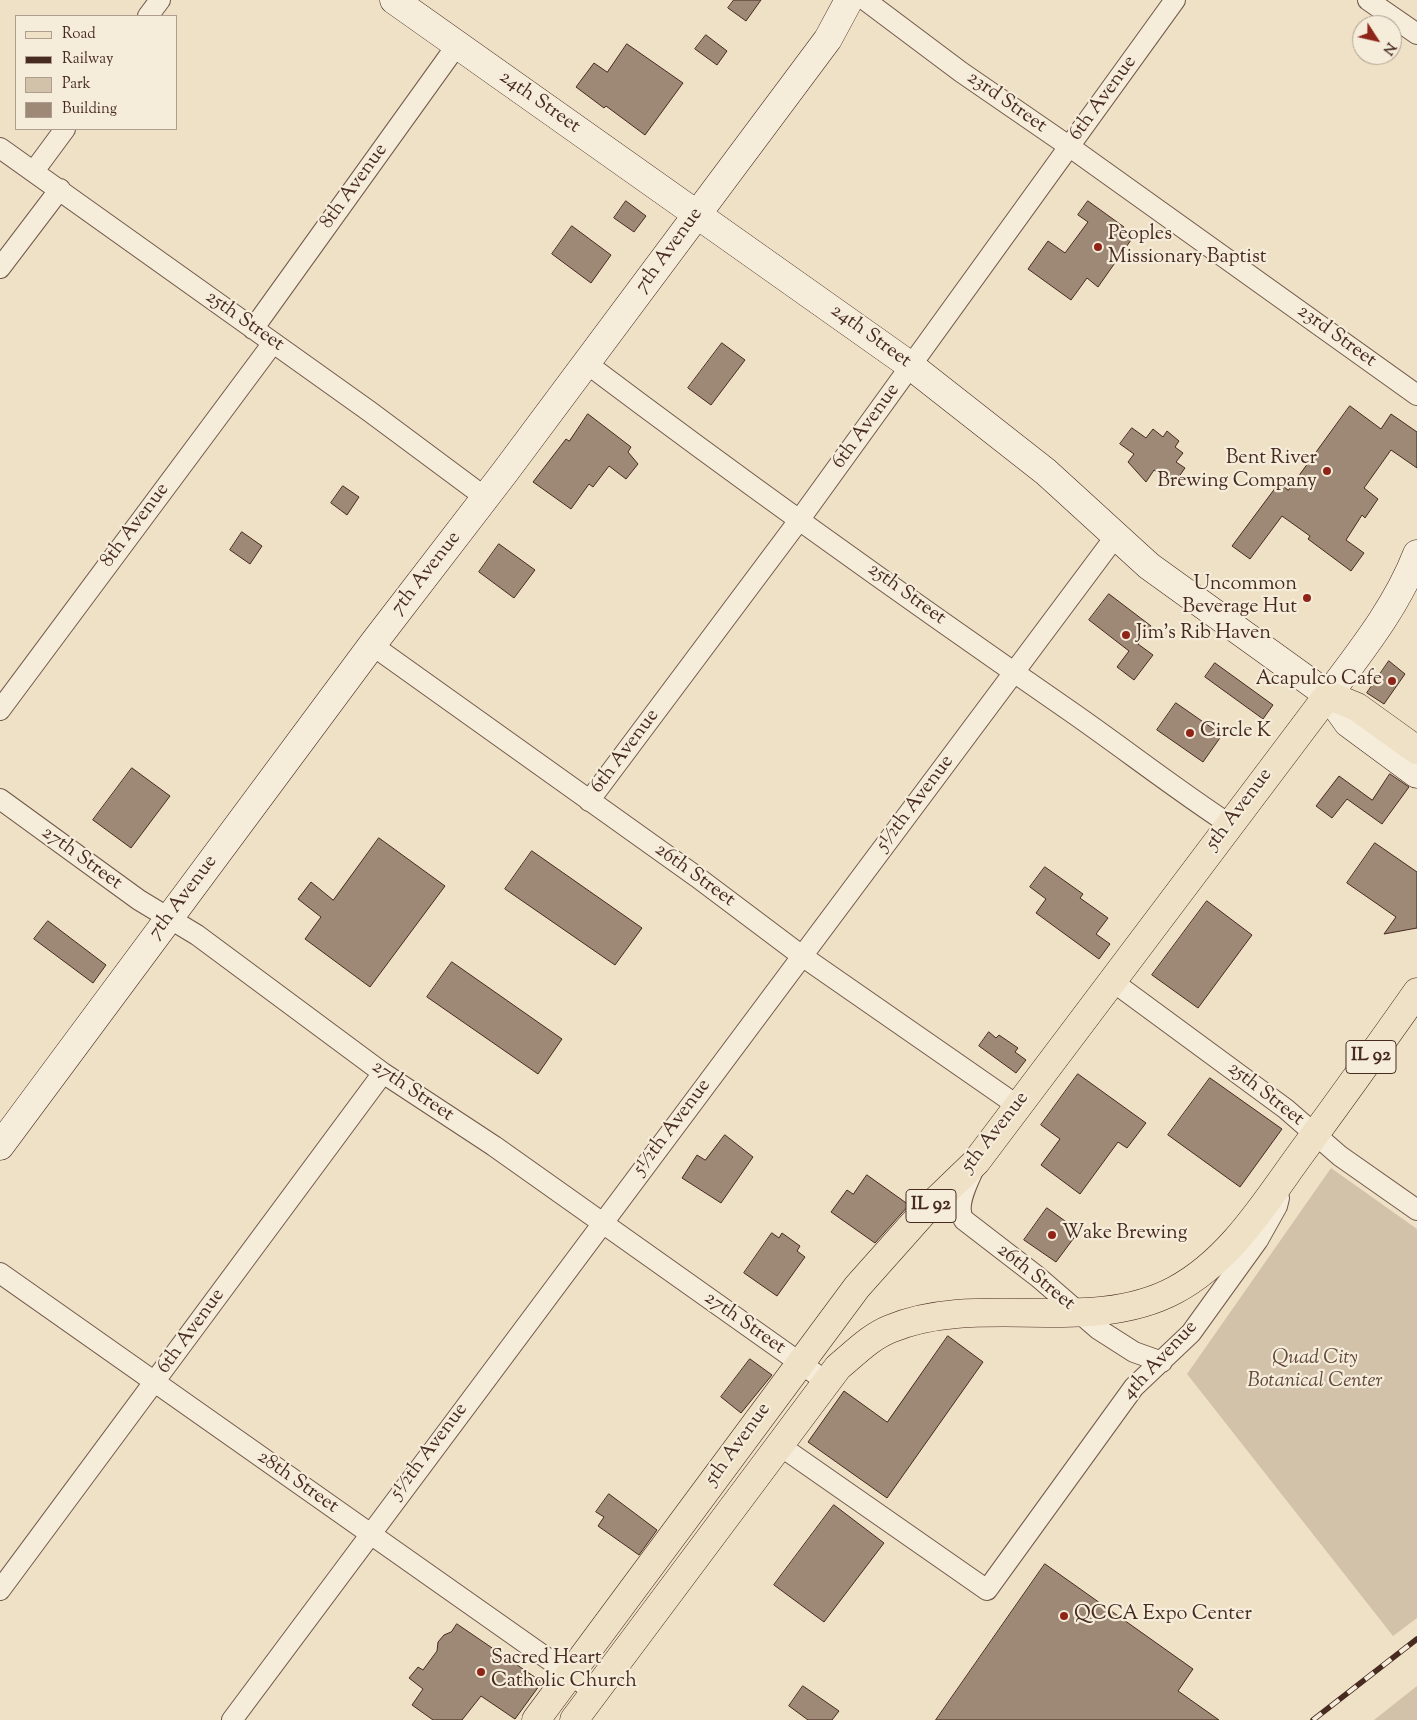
<!DOCTYPE html>
<meta charset="utf-8">
<style>
body{margin:0}
#map{position:relative;width:1417px;height:1720px;overflow:hidden;background:#efe1c6;font-family:"Sorts Mill Goudy",serif}
canvas{display:block}
.legend{position:absolute;left:15px;top:15px;width:162px;height:115px;box-sizing:border-box;background:#f5ecda;border:1px solid #af9e90;margin:0;padding:6px 9px;list-style:none;font-size:15px;color:#472a20}
.legend li{display:flex;align-items:center;gap:10px;height:25px}
.legend b{width:25px;border:1px solid #af9e90}
.north{position:absolute;left:1352px;top:15px;width:50px;height:50px;box-sizing:border-box;background:#f5ecda;border:1px solid #af9e90;border-radius:50%;rotate:125deg;font-size:14px;font-weight:700;line-height:20px;text-align:center;color:#472a20}
.north::after{content:'';display:block;margin:auto;width:18px;height:22px;background:#8f2418;clip-path:polygon(50% 0,100% 100%,50% 72%,0 100%)}
</style>
<div id="map">
<canvas width="1417" height="1720"></canvas>
<ul class="legend">
<li><b style="height:6px;background:#efe1c6"></b>Road</li>
<li><b style="height:6px;background:#472a20"></b>Railway</li>
<li><b style="height:14px;background:#d2c2aa"></b>Park</li>
<li><b style="height:14px;background:#9e8976"></b>Building</li>
</ul>
<div class="north">N</div>
</div>
<script>
const ctx = document.querySelector('canvas').getContext('2d');
ctx.lineJoin = 'round';
function paint(path, color) {
  ctx.fillStyle = color;
  ctx.fill(path, 'evenodd');
}
function trace(path, color, width, dash) {
  ctx.strokeStyle = color;
  ctx.lineWidth = width;
  ctx.lineCap = dash ? 'butt' : 'round';
  ctx.setLineDash(dash || []);
  ctx.stroke(path);
}
function label(font, color, halo, rows, align = 'center') {
  ctx.font = font + ' "Sorts Mill Goudy",serif';
  ctx.lineWidth = 4.5;
  ctx.setLineDash([]);
  ctx.textBaseline = 'middle';
  ctx.strokeStyle = halo;
  ctx.fillStyle = color;
  for (const [text, x, y, turn = 0] of rows) {
    ctx.save();
    ctx.translate(x, y);
    ctx.rotate((+turn || 0) * Math.PI / 180);
    ctx.textAlign = isNaN(turn) ? turn : align;
    if (halo) ctx.strokeText(text, 0, 0);
    ctx.fillText(text, 0, 0);
    ctx.restore();
  }
}
const green = new Path2D(`
 M1331 1168 1417 1229V1618L1393 1636 1187 1374Z
 M1417 1686V1720H1374Z`);
const building = new Path2D(`
 M734 0H761L746 21 728 8Z
 M706 35 727 51 717 65 695 49Z
 M627 44 683 83 645 135 606 106 604 108 576 87 594 63 607 72Z
 M626 201 646 216 634 232 614 218Z
 M1088 201 1124 227 1120 233 1131 240 1098 287 1087 278 1071 300 1028 269 1048 241 1065 253 1088 222 1078 215Z
 M572 226 611 255 591 283 552 254Z
 M722 343 745 360 711 405 688 388Z
 M1350 406 1381 429 1391 414 1417 432V468L1391 450 1364 488 1378 499 1365 518 1362 515 1346 540 1364 553 1351 571 1308 539 1310 536 1282 516 1250 559 1232 546 1279 483 1288 490Z
 M588 414 631 447 628 452 638 464 626 479 609 466 593 487 589 484 571 509 533 482 566 439 569 441Z
 M1132 428 1146 438 1153 429 1163 437 1167 431 1179 441 1175 447 1183 453 1176 462 1185 468 1173 485 1154 470 1146 482 1128 462 1134 454 1120 444Z
 M343 486 359 497 347 515 331 503Z
 M242 532 262 546 250 564 230 550Z
 M499 544 535 570 514 598 479 572Z
 M1109 594 1151 626 1138 644 1153 655 1134 680 1117 667 1129 651 1089 620Z
 M1389 661 1405 674 1384 704 1367 693Z
 M1215 663 1273 705 1263 719 1205 677Z
 M1176 703 1222 735 1203 762 1157 730Z
 M132 768 170 796 131 848 93 820Z
 M1390 774 1409 787 1382 824 1347 799 1332 818 1316 806 1339 776 1372 800Z
 M379 838 445 886 370 987 305 939 321 917 298 899 311 882 333 900Z
 M1375 843 1417 872V928L1384 934 1396 917 1347 883Z
 M532 851 642 928 615 965 505 889Z
 M1045 867 1083 894 1080 898 1108 918 1096 934 1110 944 1099 959 1036 913 1046 899 1030 887Z
 M1207 901 1252 935 1198 1008 1152 975Z
 M48 921 106 965 93 983 34 939Z
 M452 962 562 1039 538 1074 427 997Z
 M989 1032 996 1038 999 1035 1018 1048 1015 1052 1026 1060 1016 1073 979 1046Z
 M1078 1074 1146 1123 1127 1148 1118 1142 1080 1194 1041 1165 1060 1139 1041 1125Z
 M1210 1078 1282 1129 1240 1187 1168 1135Z
 M725 1135 753 1157 721 1203 682 1178 697 1155 705 1160Z
 M867 1175 909 1205 875 1243 831 1212 847 1190 853 1194Z
 M1047 1208 1079 1231 1056 1262 1024 1240Z
 M772 1233 779 1238 782 1233 800 1246 797 1251 805 1257 777 1296 744 1273Z
 M948 1336 983 1362 887 1498 808 1442 844 1391 887 1422Z
 M750 1359 772 1375 741 1413 721 1397Z
 M609 1494 657 1530 639 1555 598 1526 604 1517 596 1512Z
 M834 1505 884 1543 824 1622 774 1585Z
 M1045 1564 1193 1669 1178 1691 1219 1720H936Z
 M457 1624 542 1682 515 1719 481 1696 462 1720H433L412 1705 423 1689 409 1678 418 1667 423 1670 437 1651 438 1642 444 1635 451 1632Z
 M803 1686 839 1711 832 1720H808L789 1706Z`);
const street = new Path2D(`
 M865 0 961 72 1070 147 1417 395
 M1368 0 1417 34
 M148 16 160 0
 M0 148 369 411 486 498
 M34 171 65 129
 M0 268 60 189
 M253 329 457 45
 M586 363C744 482 905 597 1067 709 1122 747 1174 788 1229 824
 M372 645 697 877 802 956 1018 1106
 M0 710 273 343
 M0 799 139 900 197 935 383 1073 494 1146 827 1382
 M589 801 800 519 1175 0
 M1112 981 1286 1109 1340 1156 1417 1210
 M975 1166C969 1180 954 1206 964 1220L1038 1277 1098 1329 1134 1352 1162 1362
 M0 1273 595 1692
 M779 1445 987 1590 1134 1387 1191 1333 1258 1240 1277 1206 1279 1198
 M0 1590 383 1073
 M232 1720 1115 537`);
const secondary = new Path2D(`
 M394 0 911 366 1046 472 1149 566 1328 695 1348 723 1417 774
 M1328 695C1361 651 1397 606 1417 554
 M0 1146 372 645 505 472 828 39 849 0`);
const primary = new Path2D(`
 M536 1720 857 1287 922 1214 976 1162 1328 695 1357 707 1417 750
 M574 1720 838 1367C854 1354 870 1337 890 1329 979 1292 1089 1336 1175 1290 1231 1260 1266 1201 1302 1152 1341 1099 1379 1046 1417 992`);
const rail = new Path2D(`
 M1313 1720 1417 1639`);
const markers = [
 [1098,247,5,"#8f2418"],
 [1327,471,5,"#8f2418"],
 [1307,598,5,"#8f2418"],
 [1126,635,5,"#8f2418"],
 [1392,681,5,"#8f2418"],
 [1190,733,5,"#8f2418"],
 [1052,1235,5,"#8f2418"],
 [1064,1616,5,"#8f2418"],
 [481,1672,5,"#8f2418"]
];
const shields = [
 [1371,1057,50],
 [931,1206,50]
];
const shieldNames = [
 ["IL 92",1371,1057],
 ["IL 92",931,1206]
];
const streetNames = [
 ["6th Avenue",1104,99,-54],
 ["24th Street",539,103,35],
 ["23rd Street",1006,103,35],
 ["8th Avenue",355,187,-54],
 ["7th Avenue",670,251,-54],
 ["25th Street",244,322,35],
 ["24th Street",870,337,36],
 ["23rd Street",1336,337,36],
 ["6th Avenue",867,427,-54],
 ["8th Avenue",136,526,-53],
 ["7th Avenue",427,574,-52],
 ["25th Street",906,595,36],
 ["6th Avenue",626,752,-53],
 ["5½th Avenue",916,804,-53],
 ["5th Avenue",1240,810,-53],
 ["27th Street",81,859,36],
 ["26th Street",694,876,36],
 ["7th Avenue",184,898,-53],
 ["27th Street",412,1092,34],
 ["25th Street",1265,1095,38],
 ["5½th Avenue",673,1128,-53],
 ["5th Avenue",996,1133,-52],
 ["26th Street",1035,1278,39],
 ["27th Street",744,1324,35],
 ["6th Avenue",192,1332,-54],
 ["4th Avenue",1161,1361,-47],
 ["5th Avenue",739,1445,-54],
 ["5½th Avenue",430,1452,-53],
 ["28th Street",297,1483,35]
];
const poiNames = [
 ["Peoples",1108,236],
 ["Missionary Baptist",1108,259],
 ["Bent River",1317,460,"right"],
 ["Brewing Company",1317,483,"right"],
 ["Uncommon",1297,586,"right"],
 ["Beverage Hut",1297,609,"right"],
 ["Jim's Rib Haven",1136,635],
 ["Acapulco Cafe",1382,681,"right"],
 ["Circle K",1200,733],
 ["Wake Brewing",1062,1235],
 ["QCCA Expo Center",1074,1616],
 ["Sacred Heart",491,1660],
 ["Catholic Church",491,1683]
];
const parkNames = [
 ["Quad City",1315,1360],
 ["Botanical Center",1315,1383]
];
paint(green, '#d2c2aa');
paint(building, '#9e8976');
trace(building, '#472a20', 1);
trace(street, '#71584a', 22);
trace(secondary, '#472a20', 29);
trace(primary, '#472a20', 29);
trace(street, '#f5ecda', 20);
trace(secondary, '#f5ecda', 28);
trace(primary, '#efe1c6', 28);
trace(rail, '#472a20', 5.5);
trace(rail, '#f5ecda', 4, [11]);
for (const [x, y, r, color] of markers) {
  const dot = new Path2D();
  dot.arc(x, y, r, 0, 2 * Math.PI);
  ctx.fillStyle = color;
  ctx.fill(dot);
  trace(dot, '#f5ecda', 2);
}
for (const [x, y, w] of shields) {
  const box = new Path2D();
  box.roundRect(x - w / 2, y - 16.5, w, 33, 4);
  ctx.fillStyle = '#f5ecda';
  ctx.fill(box);
  trace(box, '#472a20', 1);
}
label('bold 19px', '#472a20', null, shieldNames);
label('20px', '#472a20', '#f5ecda', streetNames);
label('20px', '#472a20', '#f5ecda', poiNames, 'left');
label('italic 20px', '#63483c', '#f5ecda', parkNames);
</script>
